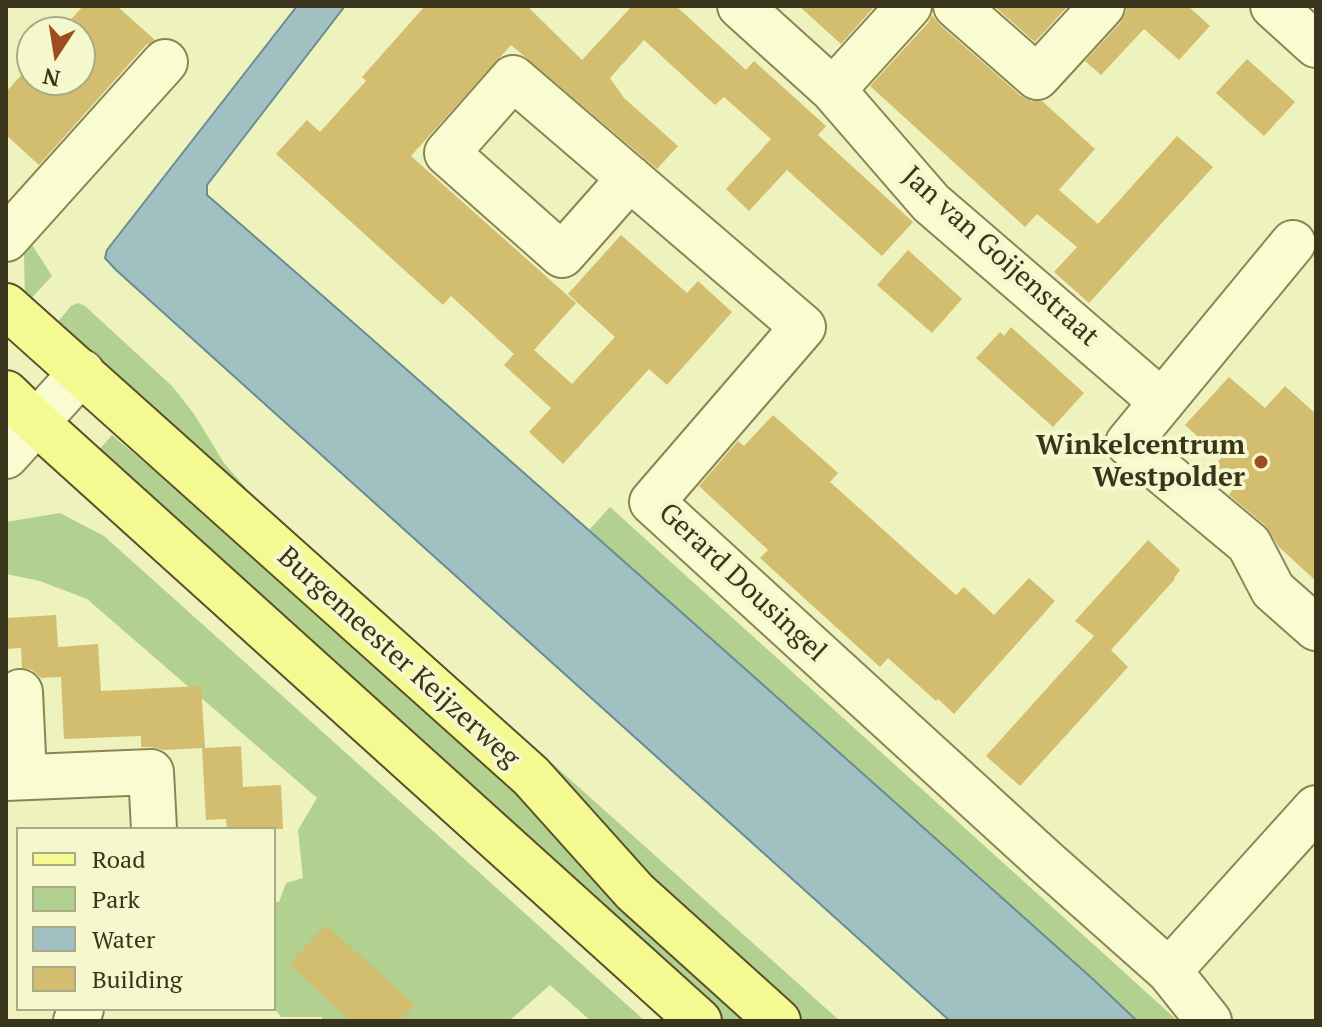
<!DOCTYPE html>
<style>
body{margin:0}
#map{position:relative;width:1322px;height:1027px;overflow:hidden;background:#eef2bd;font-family:"PT Serif",serif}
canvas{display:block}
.frame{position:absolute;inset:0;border:8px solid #39341b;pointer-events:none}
.legend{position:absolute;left:16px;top:827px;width:260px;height:184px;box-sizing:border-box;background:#f5f8cd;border:2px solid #aaaa86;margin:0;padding:10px 14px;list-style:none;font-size:24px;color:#39341b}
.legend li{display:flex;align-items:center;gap:16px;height:40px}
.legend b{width:40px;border:2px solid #aaaa86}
.north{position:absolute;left:16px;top:16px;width:80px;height:80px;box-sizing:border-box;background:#f5f8cd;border:2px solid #aaaa86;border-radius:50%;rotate:192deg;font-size:22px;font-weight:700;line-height:32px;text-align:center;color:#39341b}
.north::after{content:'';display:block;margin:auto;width:28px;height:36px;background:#9f4c1f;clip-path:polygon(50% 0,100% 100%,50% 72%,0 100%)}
</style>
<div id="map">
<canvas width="1322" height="1027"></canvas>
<div class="frame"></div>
<ul class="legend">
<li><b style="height:10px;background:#f4f991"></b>Road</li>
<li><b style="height:22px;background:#b2d090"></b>Park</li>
<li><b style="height:22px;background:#a1c0c2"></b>Water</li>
<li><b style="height:22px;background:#d3bd6f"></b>Building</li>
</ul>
<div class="north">N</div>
</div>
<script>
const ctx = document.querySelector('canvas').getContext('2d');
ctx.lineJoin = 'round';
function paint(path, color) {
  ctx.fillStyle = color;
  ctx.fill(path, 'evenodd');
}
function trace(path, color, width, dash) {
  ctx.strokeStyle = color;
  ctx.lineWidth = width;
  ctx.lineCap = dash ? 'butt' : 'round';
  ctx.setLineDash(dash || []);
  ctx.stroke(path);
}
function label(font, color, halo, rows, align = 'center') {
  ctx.font = font + ' "PT Serif",serif';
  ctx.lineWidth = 8;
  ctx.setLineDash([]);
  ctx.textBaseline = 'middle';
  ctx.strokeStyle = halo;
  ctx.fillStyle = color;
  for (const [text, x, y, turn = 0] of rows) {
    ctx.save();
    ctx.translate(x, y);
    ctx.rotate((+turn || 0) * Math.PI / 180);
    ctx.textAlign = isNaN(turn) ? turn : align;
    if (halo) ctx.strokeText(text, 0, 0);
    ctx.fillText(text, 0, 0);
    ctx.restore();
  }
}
const green = new Path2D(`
 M29 240 52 276 25 305 24 254Z
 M78 303 85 306 172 386 194 414 224 463 251 494 840 1021H795L51 330 71 306Z
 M112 435 163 478 207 502 522 787 759 1021H718L92 458Z
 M610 507 1178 1021H1137L1095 981 589 530Z
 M60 513 104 536 645 1021H591L550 985 509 1021H322V1017H281L274 1008V902H279L286 883 303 878 298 830 317 798 87 599 40 581 6 574V522Z`);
const water = new Path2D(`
 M297 6H345L207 185V195C505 454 800 717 1095 981L1137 1021H950L116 270 105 258 107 250Z`);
const building = new Path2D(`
 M83 6H117L155 40 146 45 39 165 6 135V92L32 63V80H80V32H60Z
 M425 6H527L582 60 632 6H676L746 70 754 61 826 126 818 135 913 222 882 256 787 170 749 211 726 189 771 139 724 97 715 105 644 40 610 78 624 98 678 146 657 169 511 45 411 156 576 303 534 350 572 384 615 337 568 294 621 235 687 293 698 281 732 312 667 385 649 369 563 464 529 432 551 408 504 365 514 354 451 296 443 305 276 154 307 120 320 132 366 81 362 77Z
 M799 6H875L841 44Z
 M994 6H1068L1035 42Z
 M1126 6H1188L1210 26 1179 60 1144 29 1101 75 1085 61 1120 23 1126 12Z
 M932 15 940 25 1021 96 1031 101H1042L1095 149 1059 190 1098 224 1177 136 1213 167 1089 303 1054 272 1077 247 1037 214 1025 227 870 86 928 23Z
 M1247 59 1295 102 1264 136 1216 93Z
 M908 250 962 299 932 333 877 285Z
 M1011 327 1084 393 1053 427 976 358 1000 332 1004 336Z
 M1229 377 1265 408 1285 386 1316 414V581L1279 547 1265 525 1229 495 1234 488 1212 468 1221 458 1185 425Z
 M773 415 838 473 830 482 956 595 964 587 994 615 1029 578 1055 601 954 714 938 699 936 701 888 658 880 667 760 558 768 550 699 486 738 441 744 446Z
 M1148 540 1180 570 1174 578 1175 579 1111 650 1128 667 1020 786 986 756 1094 636 1075 621Z
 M56 615 58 647 98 644 101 691 201 686 205 748 241 746 243 787 281 785 283 829H227L226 819 206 820 202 748 163 750 151 747H141V736L64 739 61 677 41 678 32 670 22 668 21 648 6 649V618Z
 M326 925 415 1005 400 1021H350L289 964Z`);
const minor = new Path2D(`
 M740 6 833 90 931 203 1162 402
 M956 6 1037 77 1102 6
 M1273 6 1316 45
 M833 90 909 6
 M630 178 562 255 447 153 513 78 803 327 652 502 1045 861 1169 971 1209 1021
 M6 239 165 62
 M1293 243 1128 443 1249 544 1273 590 1316 628
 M6 456 82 372
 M20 692 24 777
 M6 778 151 772 154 829
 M1169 971 1316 808
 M76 1021 81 1009`);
const major = new Path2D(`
 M6 306 531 776 635 892 778 1021
 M6 393 37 423 699 1021`);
const markers = [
 [1261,462,8,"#9f4c1f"]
];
const streetNames = [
 ["Jan van Goijenstraat",1000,257,42],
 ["Gerard Dousingel",742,583,43],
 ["Burgemeester Keijzerweg",398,658,42]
];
const poiNames = [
 ["Winkelcentrum",1245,446],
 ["Westpolder",1245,478]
];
paint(green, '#b2d090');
paint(water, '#a1c0c2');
trace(water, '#688c91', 2);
paint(building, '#d3bd6f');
trace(minor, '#8b8555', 48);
trace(major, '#58502a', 48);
trace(minor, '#f9fcd1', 44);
trace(major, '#f4f991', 44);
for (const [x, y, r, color] of markers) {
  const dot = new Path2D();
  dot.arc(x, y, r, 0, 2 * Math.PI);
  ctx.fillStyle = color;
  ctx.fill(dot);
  trace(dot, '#f5f8cd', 3);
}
label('28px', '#39341b', '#f5f8cd', streetNames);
label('bold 28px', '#39341b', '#f5f8cd', poiNames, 'right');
</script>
